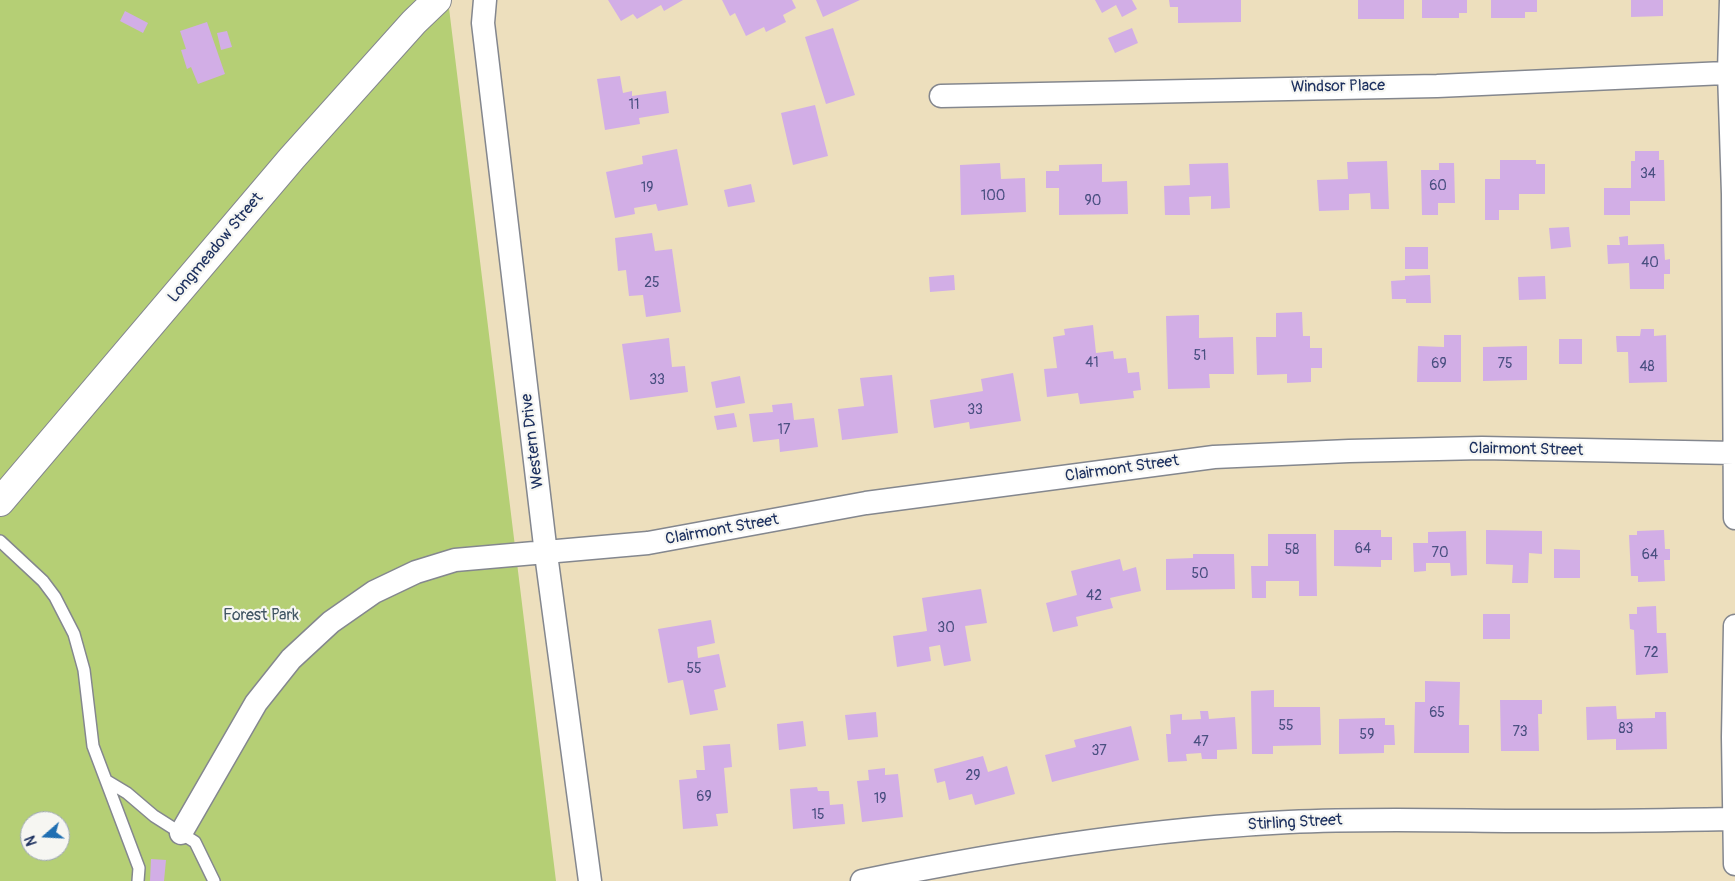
<!DOCTYPE html>
<style>
body{margin:0}
#map{position:relative;width:1735px;height:881px;overflow:hidden;background:#eddfbd;font-family:Pangolin,sans-serif}
canvas{display:block}
.north{position:absolute;left:20px;top:811px;width:50px;height:50px;box-sizing:border-box;background:#f6f6f2;border:1px solid #9ea6b7;border-radius:50%;rotate:251deg;font-size:14px;font-weight:700;line-height:20px;text-align:center;color:#1b2f5e}
.north::after{content:'';display:block;margin:auto;width:18px;height:22px;background:#1f6fb2;clip-path:polygon(50% 0,100% 100%,50% 72%,0 100%)}
</style>
<div id="map">
<canvas width="1735" height="881"></canvas>
<div class="north">N</div>
</div>
<script>
const ctx = document.querySelector('canvas').getContext('2d');
ctx.lineJoin = 'round';
function paint(path, color) {
  ctx.fillStyle = color;
  ctx.fill(path, 'evenodd');
}
function trace(path, color, width, dash) {
  ctx.strokeStyle = color;
  ctx.lineWidth = width;
  ctx.lineCap = dash ? 'butt' : 'round';
  ctx.setLineDash(dash || []);
  ctx.stroke(path);
}
function label(font, color, halo, rows, align = 'center') {
  ctx.font = font + ' Pangolin,sans-serif';
  ctx.lineWidth = 4.5;
  ctx.setLineDash([]);
  ctx.textBaseline = 'middle';
  ctx.strokeStyle = halo;
  ctx.fillStyle = color;
  for (const [text, x, y, turn = 0] of rows) {
    ctx.save();
    ctx.translate(x, y);
    ctx.rotate((+turn || 0) * Math.PI / 180);
    ctx.textAlign = isNaN(turn) ? turn : align;
    if (halo) ctx.strokeText(text, 0, 0);
    ctx.fillText(text, 0, 0);
    ctx.restore();
  }
}
const green = new Path2D(`
 M0 0H448L556 881H0ZM30 821H60V851H30Z`);
const building = new Path2D(`
 M608 0H683L664 11 661 5 637 19 633 14 621 21Z
 M722 0H792L796 8 783 15 786 22 766 32 764 27 746 36 735 13 730 16Z
 M816 0H860L823 17Z
 M1095 0H1132L1137 9 1122 17 1116 5 1102 13Z
 M1169 0H1241V22L1178 23V7H1170Z
 M1358 0H1404V19H1358Z
 M1422 0H1467V13H1459V18H1422Z
 M1491 0H1537V12H1525V18H1491Z
 M1631 0H1663V16L1631 17Z
 M125 11 148 23 143 33 120 21Z
 M207 22 225 74 198 84 191 67 187 69 181 50 186 49 180 31Z
 M833 28 855 95 826 104 805 37Z
 M1132 28 1138 43 1115 53 1108 38Z
 M227 31 232 47 221 50 217 33Z
 M620 76 623 93 632 91V96L666 91 669 113 639 118 640 124 605 130 597 79Z
 M815 105 828 156 793 165 781 113Z
 M677 149 688 205 658 211 656 204 634 208 635 214 615 218 606 172 643 164 642 156Z
 M1635 151H1659V160H1664L1665 201H1630V215H1604V188H1631V161H1635Z
 M1500 160H1536V164H1545V194H1519V210H1499V220H1485V179H1500Z
 M1387 161 1389 209H1371L1370 193 1349 194V210L1319 211 1317 180 1348 179 1347 162Z
 M1000 163 1001 179 1025 178 1026 212 961 215 960 165Z
 M1228 163 1230 208 1211 209V196L1189 197 1190 215H1165L1164 186 1190 185 1189 164Z
 M1439 163H1454L1455 203H1438V215H1422L1421 170H1439Z
 M1102 164V182L1127 181 1128 214 1059 215V188H1046V171H1059V165Z
 M751 184 755 202 728 207 724 190Z
 M1569 227 1571 247 1551 249 1549 228Z
 M652 233 655 251 672 249 681 312 646 317 643 295 629 296 626 270 618 271 615 238Z
 M1628 236V245L1664 244 1665 260 1670 259V274H1664V289H1630L1629 263 1608 264 1607 245H1620L1619 237Z
 M1405 247H1428V269H1405Z
 M954 275 955 290 930 292 929 277Z
 M1430 275 1431 303H1406V299H1392L1391 281 1405 280V276Z
 M1545 276 1546 299 1519 300 1518 277Z
 M1302 312 1303 336H1310V348H1322V368H1311V382L1287 383V374L1257 375 1256 337H1276V313Z
 M1199 315V338L1233 337 1234 374H1209L1210 388 1168 389 1166 316Z
 M1093 325 1096 353 1113 351 1114 359 1126 358 1128 373 1139 372 1141 390 1133 391 1134 398 1080 404 1078 393 1047 397 1044 369 1057 368 1053 337 1065 335 1064 329Z
 M1641 329H1654V336L1666 335 1667 382 1629 383 1628 352H1617L1616 336H1640Z
 M1444 335H1461V382H1417L1418 346 1444 347Z
 M669 338 672 367 685 366 688 392 630 400 622 344Z
 M1559 339H1582V364H1559Z
 M1527 346V380L1483 381V347Z
 M1013 373 1021 421 970 429 969 422 934 428 930 400 983 391 981 379Z
 M892 375 898 433 842 440 838 409 864 406 860 378Z
 M740 376 745 403 716 408 711 382Z
 M792 403 794 420 814 418 818 447 780 452 779 439 753 442 749 414 773 412 772 405Z
 M734 413 737 427 717 430 714 416Z
 M1334 530H1381V537H1392V560H1381V567L1334 566Z
 M1486 530 1542 531V554L1529 553 1528 583H1512L1513 565 1486 564Z
 M1664 530 1665 549H1670V560H1664L1665 581 1638 582V576H1631L1629 535H1637V531Z
 M1466 531 1467 575 1451 576 1450 563H1426V571L1414 572 1413 543H1428V532Z
 M1268 534H1316L1317 596H1299V581H1266V598H1252L1251 566H1268Z
 M1554 549 1580 550V578H1554Z
 M1193 554H1234L1235 589 1166 590V559L1193 558Z
 M1120 559 1123 571 1136 567 1141 591 1110 598 1113 608 1076 617 1078 626 1053 632 1046 603 1077 595 1071 571Z
 M981 589 987 623 965 626 971 661 944 666 940 645 929 647 931 661 897 667 893 636 927 631 922 598Z
 M1656 606 1657 633H1666L1668 673 1636 675 1634 630 1630 629 1629 614H1637V607Z
 M1483 614H1510V639H1483Z
 M711 620 715 643 697 647 698 658 719 654 726 687 714 690 718 710 690 715 683 680 668 683 658 629Z
 M1425 681 1460 682 1459 725H1469V753H1414L1415 702H1425Z
 M1274 690V707H1320L1321 745 1273 746V754H1252L1251 691Z
 M1500 700H1542V714H1538L1539 751H1501Z
 M1616 706 1617 719 1655 718V712H1666L1667 749 1616 750V739L1587 740 1586 707Z
 M1200 711H1208L1209 719 1235 717 1237 749 1217 750V759H1202L1201 753 1186 754 1187 761 1168 762 1166 734H1171L1170 715 1182 714V720L1201 719Z
 M876 712 878 737 848 740 845 715Z
 M1385 718V725H1394L1395 745H1384V753L1339 754V719Z
 M803 721 806 746 779 750 777 724Z
 M1131 726 1139 760 1052 782 1045 755 1076 747 1074 740Z
 M730 744 732 767 724 768 728 813 716 814 718 826 683 829 679 780 697 778 696 770H705L703 746Z
 M983 756 988 772 1007 766 1015 794 975 805 972 794 949 800 945 781 937 783 934 769Z
 M885 768V775L898 774 903 817 862 822 857 781 869 780 868 770Z
 M817 787 818 791H829L830 805 843 804 845 824 793 829 790 789Z
 M151 859 166 860 164 881H150Z`);
const service = new Path2D(`
 M0 541 43 581 55 597 74 634 84 670 93 746 139 868 138 881
 M107 781 127 793 154 816 195 842 214 881`);
const minor = new Path2D(`
 M485 0 483 23 546 554 590 881
 M1731 0 1729 72 1733 194 1735 518
 M941 96 1437 86 1725 73 1735 70
 M1735 626 1733 737 1735 864
 M181 833 256 703 291 659 331 622 374 592 416 572 455 560 648 543 866 503 1214 457 1349 451 1482 448 1734 453
 M862 881C1002 852 1145 829 1289 822 1386 817 1482 822 1579 821 1631 821 1682 820 1734 819`);
const primary = new Path2D(`
 M0 502 292 158 414 22 437 0`);
const numberNames = [
 ["11",634,105],
 ["34",1648,174],
 ["60",1438,186],
 ["19",647,188],
 ["100",993,196],
 ["90",1093,201],
 ["40",1650,263],
 ["25",652,283],
 ["51",1200,356],
 ["41",1092,363],
 ["69",1439,364],
 ["75",1505,364],
 ["48",1647,367],
 ["33",657,380],
 ["33",975,410],
 ["17",784,430],
 ["64",1363,549],
 ["58",1292,550],
 ["70",1440,553],
 ["64",1650,555],
 ["50",1200,574],
 ["42",1094,596],
 ["30",946,628],
 ["72",1651,653],
 ["55",694,669],
 ["65",1437,713],
 ["55",1286,726],
 ["83",1626,729],
 ["73",1520,732],
 ["59",1367,735],
 ["47",1201,742],
 ["37",1099,751],
 ["29",973,776],
 ["69",704,797],
 ["19",880,799],
 ["15",818,815]
];
const streetNames = [
 ["Windsor Place",1338,87,-1],
 ["Longmeadow Street",216,248,-50],
 ["Western Drive",533,441,-97],
 ["Clairmont Street",1526,450,1],
 ["Clairmont Street",1122,469,-8],
 ["Clairmont Street",722,530,-10],
 ["Stirling Street",1295,823,-3]
];
const parkNames = [
 ["Forest Park",261,616]
];
paint(green, '#b5cf75');
paint(building, '#d2aee6');
trace(service, '#84878e', 14);
trace(minor, '#84878e', 25);
trace(primary, '#84878e', 30);
trace(service, '#fff', 11);
trace(minor, '#fff', 22);
trace(primary, '#fff', 28);
label('14px', '#494f80', null, numberNames);
label('16px', '#1b2f5e', '#f6f6f2', streetNames);
label('16px', '#425764', '#f6f6f2', parkNames);
</script>
